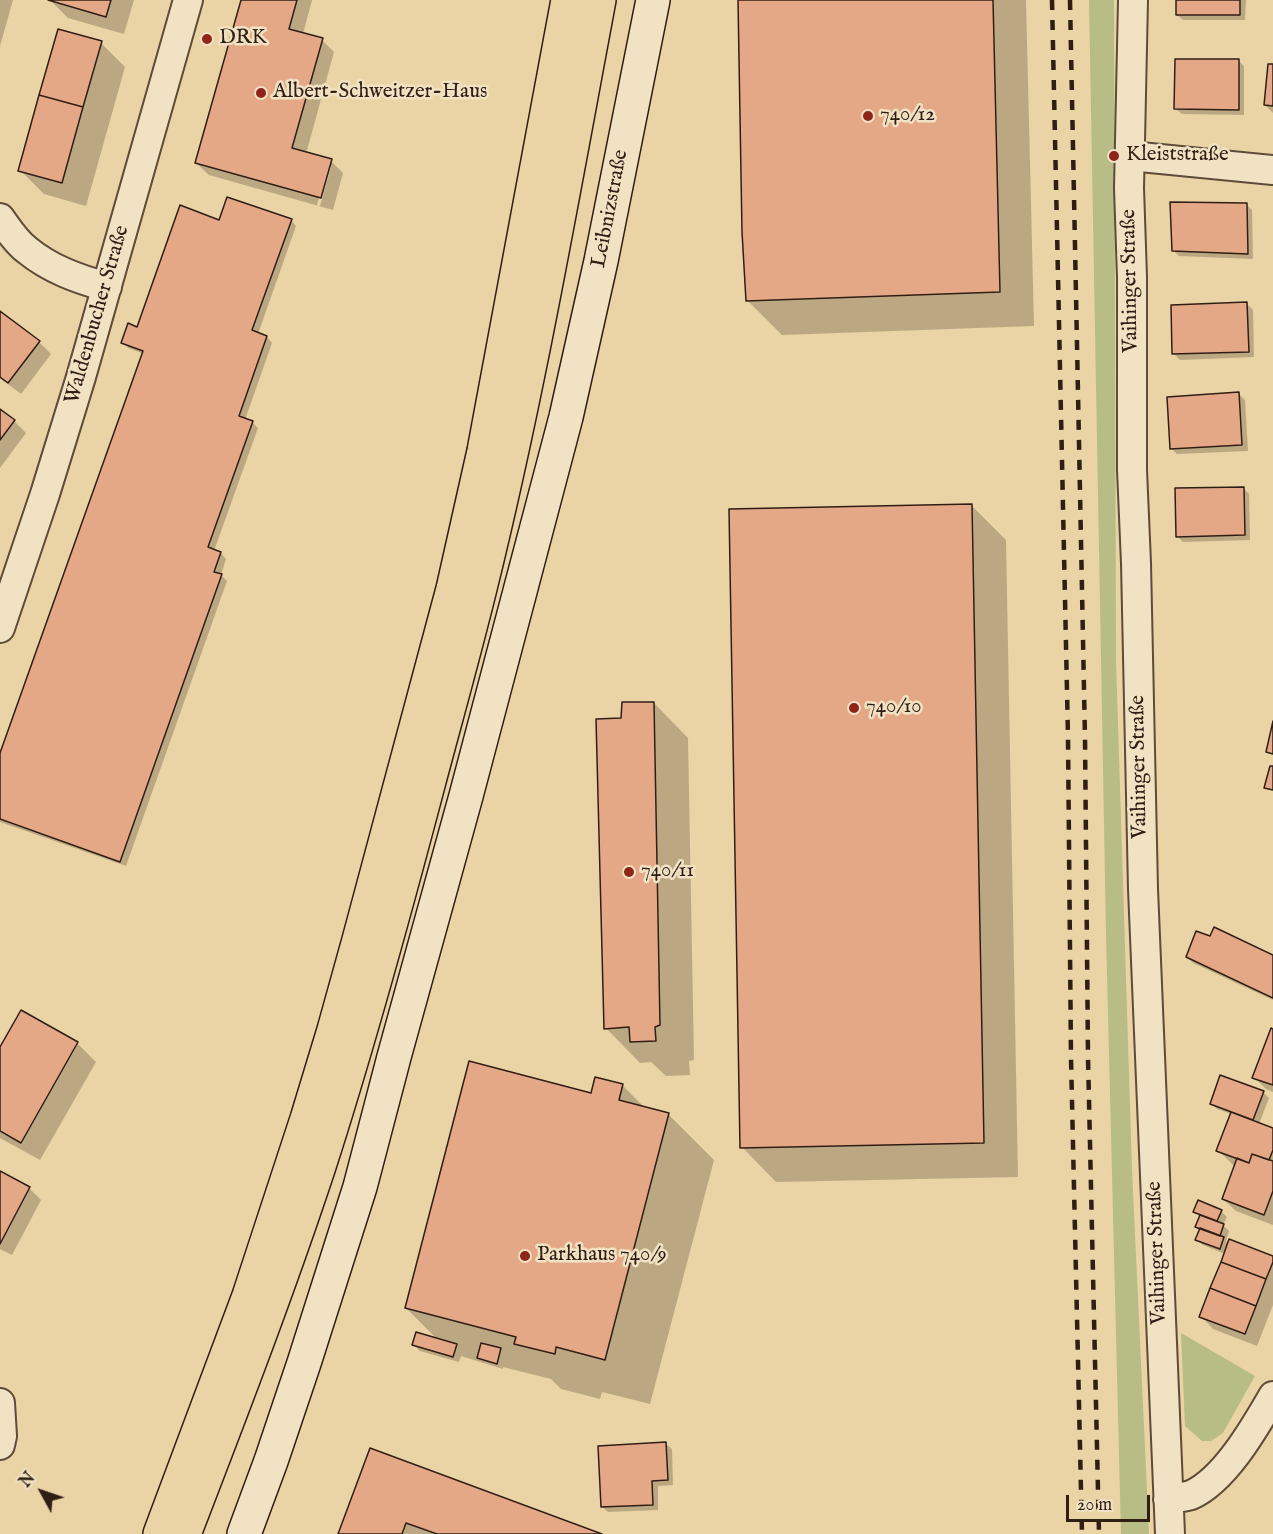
<!DOCTYPE html>
<meta charset="utf-8">
<style>
body{margin:0}
#map{position:relative;width:1273px;height:1534px;overflow:hidden;background:#ead3a4;font-family:"IM FELL English",serif}
canvas{display:block}
.north{position:absolute;left:12px;top:1462px;width:60px;height:60px;-webkit-text-stroke:4px #f1e2c4;paint-order:stroke;rotate:310deg;font-size:16px;font-weight:700;line-height:24px;text-align:center;color:#301e15}
.north::after{content:'';display:block;margin:auto;width:21px;height:27px;background:#301e15;clip-path:polygon(50% 0,100% 100%,50% 72%,0 100%)}
.scale{position:absolute;left:1066px;top:1495px;width:84px;height:27px;box-sizing:border-box;border:3px solid #301e15;border-top:0;padding-left:8px;font-size:18px;line-height:21px;white-space:nowrap;color:#301e15;-webkit-text-stroke:4px #f1e2c4;paint-order:stroke}
</style>
<div id="map">
<canvas width="1273" height="1534"></canvas>
<div class="north">N</div>
<div class="scale">20 m</div>
</div>
<script>
const ctx = document.querySelector('canvas').getContext('2d');
ctx.lineJoin = 'round';
function paint(path, color) {
  ctx.fillStyle = color;
  ctx.fill(path, 'evenodd');
}
function trace(path, color, width, dash) {
  ctx.strokeStyle = color;
  ctx.lineWidth = width;
  ctx.lineCap = dash ? 'butt' : 'round';
  ctx.setLineDash(dash || []);
  ctx.stroke(path);
}
function label(font, color, halo, rows, align = 'center') {
  ctx.font = font + ' "IM FELL English",serif';
  ctx.lineWidth = 5;
  ctx.setLineDash([]);
  ctx.textBaseline = 'middle';
  ctx.strokeStyle = halo;
  ctx.fillStyle = color;
  for (const [text, x, y, turn = 0] of rows) {
    ctx.save();
    ctx.translate(x, y);
    ctx.rotate((+turn || 0) * Math.PI / 180);
    ctx.textAlign = isNaN(turn) ? turn : align;
    if (halo) ctx.strokeText(text, 0, 0);
    ctx.fillText(text, 0, 0);
    ctx.restore();
  }
}
const green = new Path2D(`
 M1089 0H1114L1116 661 1132 1170 1149 1534H1121L1106 933Z
 M1181 1333 1255 1376 1223 1433 1211 1441H1202L1185 1426Z`);
const shadow = new Path2D(`
 M0 0H13L0 46Z
 M50 0H134L124 34 68 18Z
 M243 0H312L303 34 322 40 334 52 306 154 331 161 343 173 333 210 209 175 196 163ZM328 167H331L320 206 317 205Z
 M739 0H1026L1034 326 782 335 747 300Z
 M1177 0H1246L1245 20H1183L1177 15Z
 M101 43 125 67 86 206 44 194 20 170Z
 M1239 61 1244 66V115L1182 114 1176 109Z
 M1273 66V113L1265 105Z
 M1246 204 1252 210 1253 259 1179 256 1173 250Z
 M291 220 296 226 258 334 267 337 272 343 245 420 252 422 258 428 214 551 221 553 226 559 221 575 227 581 126 866 0 822V758L144 354 128 348 123 342 138 329 220 221Z
 M1247 304 1253 310 1254 357 1180 360 1174 354Z
 M0 312 39 342 51 354 21 394 0 378Z
 M1239 394 1245 400 1248 451 1177 454 1171 448Z
 M0 411 14 421 26 433 0 468Z
 M1243 488 1249 494 1250 540 1183 542 1177 536Z
 M972 506 1006 540 1018 1177 776 1182 742 1147Z
 M654 703 688 738 694 1060 689 1061 690 1075 666 1076 651 1062 640 1063 606 1028 623 719Z
 M1273 956V1000L1193 963 1187 957Z
 M22 1012 77 1043 96 1062 40 1160 0 1138V1050Z
 M1273 1029V1092L1266 1089 1254 1077Z
 M622 1085 645 1108 668 1114 714 1160 650 1404 602 1392 600 1399 561 1389 551 1379 503 1367V1369L461 1356 459 1362 420 1351 414 1345 438 1340 406 1308 592 1095Z
 M1263 1092 1269 1098 1259 1124 1273 1130V1225L1236 1211 1223 1199 1235 1167 1218 1150 1231 1114 1217 1109 1211 1103Z
 M0 1173 29 1188 41 1200 12 1255 0 1249Z
 M1221 1211 1227 1217 1223 1225 1229 1231 1226 1241 1229 1244 1273 1258V1305L1257 1346 1213 1329 1201 1316 1225 1254 1203 1245 1197 1240 1201 1230 1197 1226 1200 1217 1195 1212Z
 M666 1444 672 1449 673 1485 658 1486V1510L608 1512 602 1507Z
 M371 1450 597 1534H340Z`);
const building = new Path2D(`
 M48 0H111L106 17Z
 M241 0H297L289 29 323 38 292 148 332 159 321 198 195 163Z
 M738 0H993L1000 292 746 301 742 232Z
 M1176 0H1240V15H1176Z
 M58 29 102 41 83 107 39 95Z
 M1175 59H1239V110L1174 109Z
 M1268 64H1273V106L1264 105Z
 M39 95 83 107 62 183 18 171Z
 M227 197 292 219 252 330 267 336 239 416 253 421 208 547 221 552 214 572 222 574 120 862 0 819V753L143 351 121 343 128 323 137 327 180 205 219 220Z
 M1170 202 1247 203 1248 254 1172 251Z
 M1247 302 1249 352 1172 354 1171 305Z
 M0 311 40 341 8 383 0 377Z
 M1239 392 1242 445 1170 449 1167 397Z
 M0 409 15 420 0 440Z
 M1244 487 1245 535 1176 537 1175 488Z
 M972 504 984 1143 740 1148 729 509Z
 M622 702H654L660 1025 655 1027 656 1041 630 1042 629 1027 604 1029 596 719 621 718Z
 M1273 721V754L1266 752Z
 M1270 766H1273V790L1264 788Z
 M1214 927 1273 955V998L1186 957 1196 931 1210 936Z
 M21 1010 78 1042 21 1143 0 1131V1047Z
 M1271 1028 1273 1029V1085L1252 1078Z
 M469 1061 591 1093 595 1077 623 1084 619 1100 669 1113 605 1360 556 1347 555 1354 514 1344 516 1337 405 1308Z
 M1220 1075 1264 1091 1253 1120 1210 1104Z
 M1231 1112 1273 1128V1150L1269 1160 1252 1154 1249 1163 1216 1151Z
 M1252 1154 1273 1161V1191L1264 1215 1222 1199 1237 1158 1249 1163Z
 M0 1171 30 1187 0 1244Z
 M1198 1200 1222 1210 1217 1221 1193 1212Z
 M1200 1215 1224 1224 1220 1236 1195 1227Z
 M1200 1228 1224 1237 1220 1249 1195 1240Z
 M1229 1239 1273 1256V1262L1266 1279 1221 1262Z
 M1221 1262 1266 1279 1256 1306 1210 1288Z
 M1210 1288 1256 1306 1245 1334 1199 1317Z
 M416 1332 457 1344 453 1357 412 1345Z
 M481 1343 501 1348 497 1364 477 1358Z
 M666 1442 668 1480 652 1481 653 1505 601 1507 598 1446Z
 M370 1448 602 1534H437L406 1523 402 1534H338Z`);
const street = new Path2D(`
 M1133 0 1129 188 1132 277V470L1136 563 1143 889 1170 1534
 M1130 156 1273 170
 M0 218C8 229 16 242 27 250 50 269 78 279 107 287
 M0 628 45 494 81 377 188 0
 M0 1403 2 1436 0 1445
 M1168 1499C1175 1498 1184 1497 1191 1495 1225 1480 1255 1427 1273 1396`);
const secondary = new Path2D(`
 M244 1534 271 1461 304 1363 360 1187 394 1057 466 796 566 417 601 261 653 0`);
const highway = new Path2D(`
 M160 1534 249 1296 307 1119 334 1030 359 940 453 589 484 451 568 0
 M184 1534C231 1412 278 1290 319 1166 360 1039 395 910 429 781 446 717 464 653 480 588 528 394 562 197 599 0`);
const rail = new Path2D(`
 M1052 0 1068 737 1071 1058 1082 1534
 M1070 0 1085 738 1088 1057 1099 1534`);
const markers = [
 [207,39,6,"#8f2418"],
 [261,93,6,"#8f2418"],
 [868,116,6,"#8f2418"],
 [1114,156,6,"#8f2418"],
 [854,708,6,"#8f2418"],
 [629,872,6,"#8f2418"],
 [525,1256,6,"#8f2418"]
];
const poiNames = [
 ["DRK",219,39],
 ["Albert-Schweitzer-Haus",273,93],
 ["740/12",880,116],
 ["Kleiststraße",1126,156],
 ["740/10",866,708],
 ["740/11",641,872],
 ["Parkhaus 740/9",537,1256]
];
const streetNames = [
 ["Leibnizstraße",611,209,-79],
 ["Vaihinger Straße",1131,281,-91],
 ["Waldenbucher Straße",98,315,-74],
 ["Vaihinger Straße",1140,767,-91],
 ["Vaihinger Straße",1158,1253,-92]
];
paint(green, '#b8bc85');
paint(shadow, '#0003');
paint(building, '#e4a887');
trace(building, '#301e15', 1.5);
trace(street, '#5e4b39', 32);
trace(secondary, '#301e15', 36);
trace(highway, '#301e15', 36);
trace(street, '#f1e2c4', 28);
trace(secondary, '#f1e2c4', 33);
trace(highway, '#ead3a4', 33);
trace(rail, '#301e15', 4.5, [10, 10]);
for (const [x, y, r, color] of markers) {
  const dot = new Path2D();
  dot.arc(x, y, r, 0, 2 * Math.PI);
  ctx.fillStyle = color;
  ctx.fill(dot);
  trace(dot, '#f1e2c4', 2);
}
label('21px', '#301e15', '#f1e2c4', poiNames, 'left');
label('21px', '#301e15', '#f1e2c4', streetNames);
</script>
